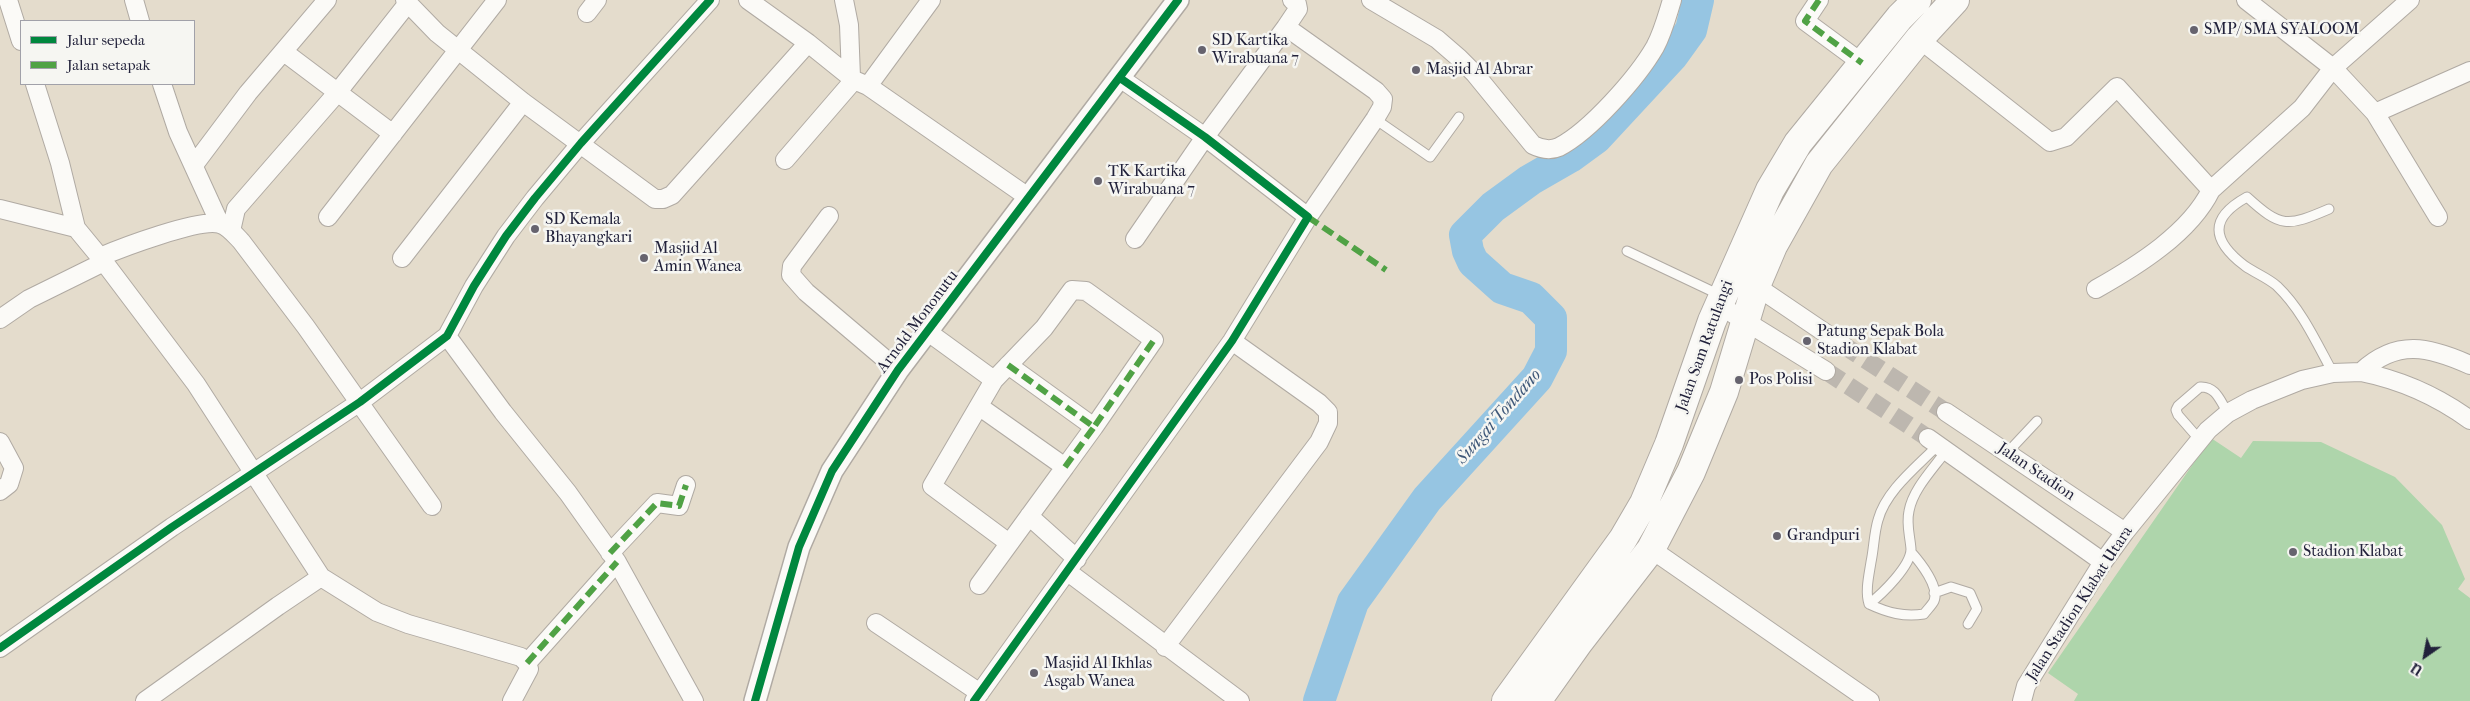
<!DOCTYPE html>
<style>
body{margin:0}
#map{position:relative;width:2470px;height:701px;overflow:hidden;background:#e4dccc;font-family:"IM FELL French Canon",serif}
canvas{display:block}
.legend{position:absolute;left:20px;top:20px;width:175px;height:65px;box-sizing:border-box;background:#f6f6f2;border:1px solid #a1a1a9;margin:0;padding:6px 9px;list-style:none;font-size:15px;color:#22223b}
.legend li{display:flex;align-items:center;gap:10px;height:25px}
.legend b{width:25px;border:1px solid #a1a1a9}
.north{position:absolute;left:2400px;top:631px;width:50px;height:50px;-webkit-text-stroke:4px #f6f6f2;paint-order:stroke;rotate:213deg;font-size:14px;font-weight:700;line-height:20px;text-align:center;color:#22223b}
.north::after{content:'';display:block;margin:auto;width:18px;height:22px;background:#22223b;clip-path:polygon(50% 0,100% 100%,50% 72%,0 100%)}
</style>
<div id="map">
<canvas width="2470" height="701"></canvas>
<ul class="legend">
<li><b style="height:6px;background:#00873e"></b>Jalur sepeda</li>
<li><b style="height:6px;background:#50a245"></b>Jalan setapak</li>
</ul>
<div class="north">U</div>
</div>
<script>
const ctx = document.querySelector('canvas').getContext('2d');
ctx.lineJoin = 'round';
function paint(path, color) {
  ctx.fillStyle = color;
  ctx.fill(path, 'evenodd');
}
function trace(path, color, width, dash) {
  ctx.strokeStyle = color;
  ctx.lineWidth = width;
  ctx.lineCap = dash ? 'butt' : 'round';
  ctx.setLineDash(dash || []);
  ctx.stroke(path);
}
function label(font, color, halo, rows, align = 'center') {
  ctx.font = font + ' "IM FELL French Canon",serif';
  ctx.lineWidth = 5;
  ctx.setLineDash([]);
  ctx.textBaseline = 'middle';
  ctx.strokeStyle = halo;
  ctx.fillStyle = color;
  for (const [text, x, y, turn = 0] of rows) {
    ctx.save();
    ctx.translate(x, y);
    ctx.rotate((+turn || 0) * Math.PI / 180);
    ctx.textAlign = isNaN(turn) ? turn : align;
    if (halo) ctx.strokeText(text, 0, 0);
    ctx.fillText(text, 0, 0);
    ctx.restore();
  }
}
const green = new Path2D(`
 M2211 438 2241 458 2253 441 2321 442 2395 477 2442 525 2465 579 2458 589 2470 598V701H2074L2078 694 2048 673Z`);
const river = new Path2D(`
 M1319 701 1353 602 1427 499 1537 378 1551 351V318L1531 298 1502 288 1473 262 1468 251 1465 235 1493 207 1530 180 1570 157 1596 138 1673 55 1691 30 1698 0`);
const minorTunnel = new Path2D(`
 M1843 345 1946 412
 M1826 371 1928 438`);
const service = new Path2D(`
 M1375 119 1430 157 1459 117
 M2329 209C2287 227 2281 228 2247 197 2209 218 2211 240 2245 266 2255 273 2268 278 2277 286 2302 310 2316 342 2333 373
 M1627 251 1720 295
 M2199 439 2178 415 2176 410 2178 406 2200 387C2216 386 2220 401 2228 413
 M1938 445C1918 466 1886 490 1878 520 1874 533 1874 548 1871 562 1869 575 1865 591 1869 604 1882 594 1911 566 1911 549 1910 536 1906 524 1909 511 1913 489 1933 469 1946 451
 M2007 453 2037 421
 M1934 593 1951 587 1970 593 1977 609 1968 624
 M1869 604C1888 613 1904 617 1924 614 1927 610 1932 605 1934 601 1940 587 1920 562 1911 552`);
const minor = new Path2D(`
 M8 0 21 41
 M134 0 140 21
 M405 0 437 33 523 102 655 199H663L672 195 808 43
 M748 0 808 43 854 80 868 86
 M844 0 849 25 851 77
 M931 0 868 86 1028 197
 M1292 0 1297 4 1298 9 1286 27 1376 91 1383 99 1382 107 1375 119 1308 217
 M1371 0 1437 39 1459 58 1475 74 1533 145C1541 149 1550 151 1559 147 1590 131 1637 78 1655 47 1663 32 1667 16 1672 0
 M1819 0 1805 21 1862 63
 M2246 0 2333 68 2375 113 2470 71
 M587 13 597 0
 M1919 39 2050 142 2066 137 2117 87 2211 190 2302 108 2333 68 2410 0
 M284 52 393 134
 M35 84 60 163 76 228
 M162 84 178 132 220 224
 M2375 113 2438 217
 M785 160 854 80
 M194 165 248 93 327 0
 M0 209 76 228 104 262 29 299 0 319
 M829 216 792 266 791 275 806 292 898 370
 M328 217 497 0
 M231 231 236 209 337 93 408 3
 M1135 239 1205 137 1286 27
 M100 257C121 248 200 218 220 224 228 226 235 235 241 241L306 327 432 506
 M402 258 523 102
 M104 262 196 384 321 577 377 612 408 624 521 657 527 663 529 669 512 701
 M1750 282 1843 345
 M2096 289C2137 266 2190 233 2211 190
 M1719 305 1826 371
 M928 332 994 380
 M447 336 503 412 568 493 617 562 694 701
 M1008 365 1094 427 1154 340 1086 291 1072 290 1044 328 994 380 932 486 1009 543
 M2361 372C2401 380 2437 396 2470 420
 M1946 412 2125 532
 M1928 438 2103 562
 M0 442 14 468 9 484 0 491
 M1065 467 1094 427
 M1029 516 1077 559
 M1651 549 1870 701
 M610 553 657 503 679 506 686 485
 M1068 572 1240 701
 M979 585 1065 467 980 407
 M876 623 980 693
 M1165 647 1319 442 1328 423V412L1319 403 1232 341
 M0 648 172 527 360 402 447 336 474 286 506 236 535 198 581 143 710 0
 M527 663 617 562
 M145 701 278 606 321 577
 M974 701 1232 341 1308 217 1205 137 1120 78
 M2022 701 2026 686 2103 562 2125 532 2208 430 2228 413 2252 400 2302 380 2333 373 2361 372C2397 338 2430 347 2470 365`);
const tertiary = new Path2D(`
 M755 701 799 547 832 471 898 370 1178 0`);
const trunk = new Path2D(`
 M1506 701 1623 539 1644 503 1669 444 1712 321 1770 190 1798 143 1900 17 1917 0
 M1537 701 1579 642 1651 549 1691 472 1724 392 1756 286 1773 246 1819 164 1919 39 1955 0`);
const quiet = new Path2D(`
 M1819 0 1805 21 1862 63
 M1308 217 1386 270
 M1008 365 1094 427 1154 340
 M1065 467 1094 427
 M610 553 657 503 679 506 686 485
 M527 663 617 562`);
const cycleway = new Path2D(`
 M0 648 172 527 360 402 447 336 474 286 506 236 535 198 581 143 710 0
 M755 701 799 547 832 471 898 370 1178 0
 M974 701 1232 341 1308 217 1205 137 1120 78`);
const markers = [
 [2194,30,5,"#66636e"],
 [1202,50,5,"#66636e"],
 [1416,70,5,"#66636e"],
 [1098,181,5,"#66636e"],
 [535,229,5,"#66636e"],
 [644,258,5,"#66636e"],
 [1807,341,5,"#66636e"],
 [1739,380,5,"#66636e"],
 [1777,536,5,"#66636e"],
 [2293,552,5,"#66636e"],
 [1034,673,5,"#66636e"]
];
const poiNames = [
 ["SMP/ SMA SYALOOM",2204,30],
 ["SD Kartika",1212,41],
 ["Wirabuana 7",1212,59],
 ["Masjid Al Abrar",1426,70],
 ["TK Kartika",1108,172],
 ["Wirabuana 7",1108,190],
 ["SD Kemala",545,220],
 ["Bhayangkari",545,238],
 ["Masjid Al",654,249],
 ["Amin Wanea",654,267],
 ["Patung Sepak Bola",1817,332],
 ["Stadion Klabat",1817,350],
 ["Pos Polisi",1749,380],
 ["Grandpuri",1787,536],
 ["Stadion Klabat",2303,552],
 ["Masjid Al Ikhlas",1044,664],
 ["Asgab Wanea",1044,682]
];
const streetNames = [
 ["Arnold Mononutu",918,322,-53],
 ["Jalan Sam Ratulangi",1705,346,-70],
 ["Jalan Stadion",2036,472,34],
 ["Jalan Stadion Klabat Utara",2080,604,-57]
];
const waterNames = [
 ["Sungai Tondano",1499,417,-49]
];
paint(green, '#aed5ab');
trace(river, '#96c5e2', 32);
trace(minorTunnel, '#bdb7af', 18, [18, 9]);
trace(service, '#b0aaa3', 11);
trace(minor, '#b0aaa3', 20);
trace(tertiary, '#b0aaa3', 24);
trace(trunk, '#b0aaa3', 30);
trace(service, '#fbfaf7', 9);
trace(minor, '#fbfaf7', 18);
trace(tertiary, '#fbfaf7', 21);
trace(trunk, '#fbfaf7', 28);
trace(quiet, '#50a245', 6, [12, 6]);
trace(cycleway, '#00873e', 8);
for (const [x, y, r, color] of markers) {
  const dot = new Path2D();
  dot.arc(x, y, r, 0, 2 * Math.PI);
  ctx.fillStyle = color;
  ctx.fill(dot);
  trace(dot, '#f6f6f2', 2);
}
label('16px', '#22223b', '#f6f6f2', poiNames, 'left');
label('16px', '#22223b', '#f6f6f2', streetNames);
label('italic 18px', '#3f5879', '#f6f6f2', waterNames);
</script>
